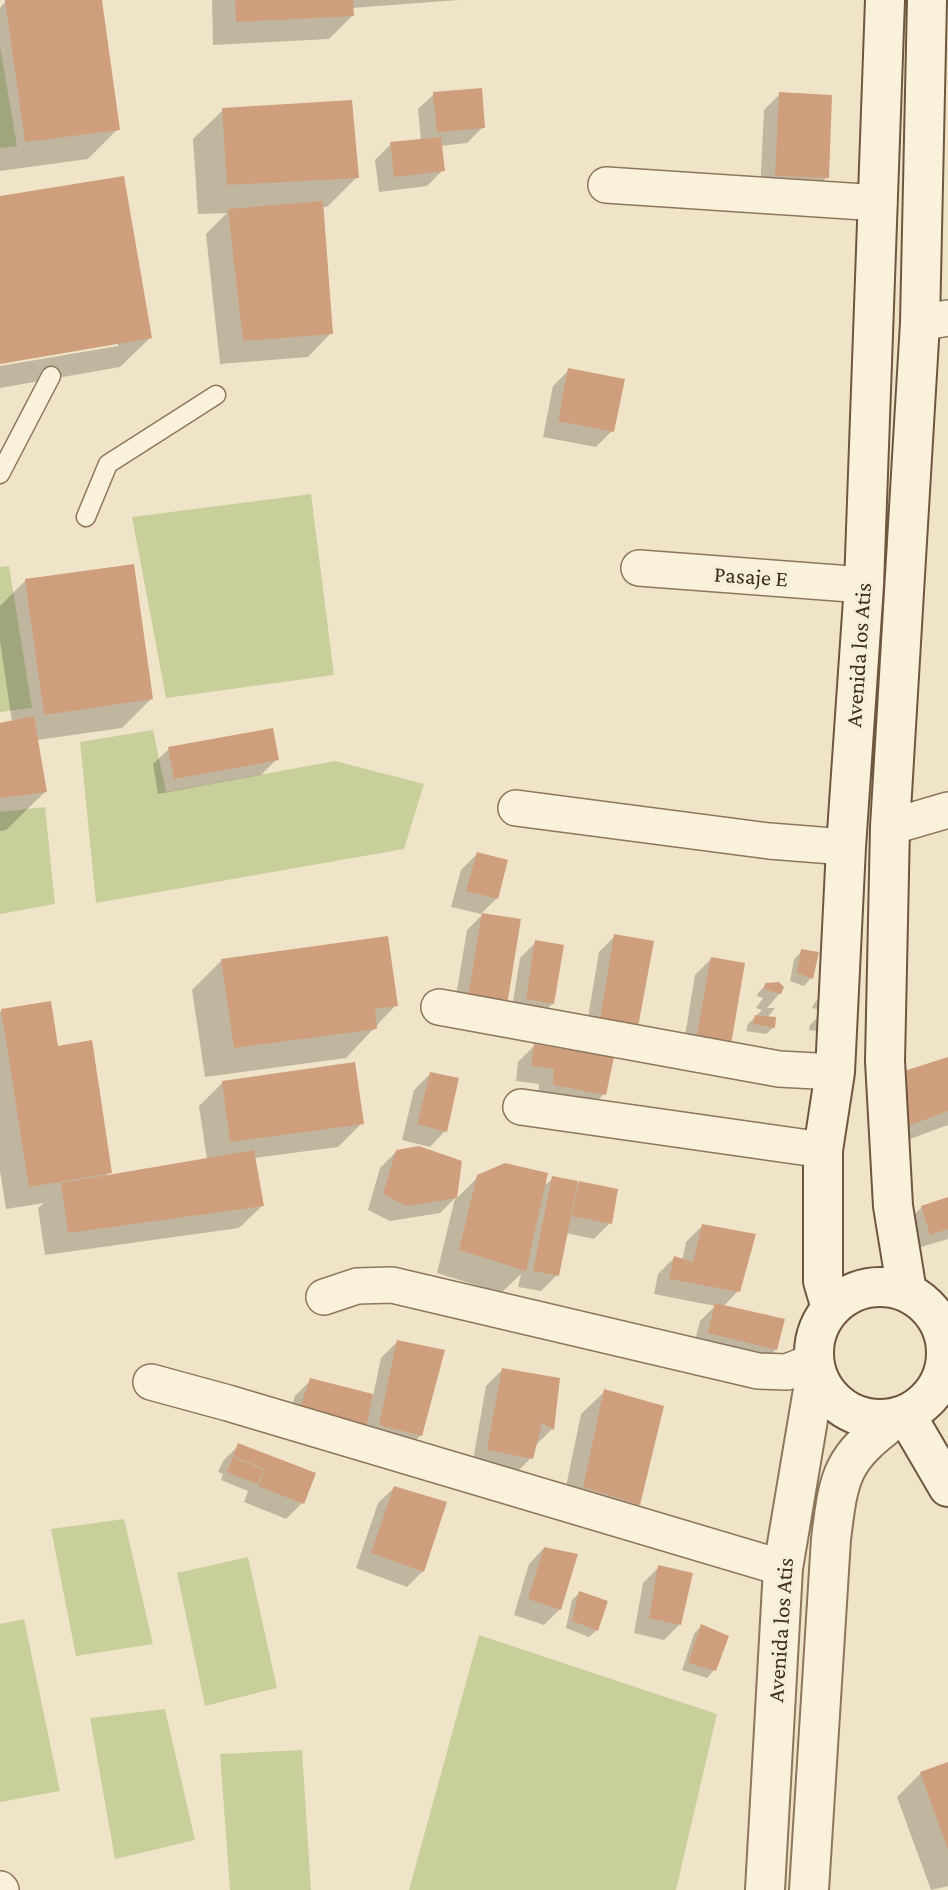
<!DOCTYPE html>
<style>
body{margin:0}
canvas{display:block;background:#f0e4c8}
</style>
<canvas width="948" height="1890"></canvas>
<script>
const ctx = document.querySelector('canvas').getContext('2d');
ctx.lineJoin = 'round';
function paint(path, color) {
  ctx.fillStyle = color;
  ctx.fill(path, 'evenodd');
}
function trace(path, color, width, dash) {
  ctx.strokeStyle = color;
  ctx.lineWidth = width;
  ctx.lineCap = dash ? 'butt' : 'round';
  ctx.setLineDash(dash || []);
  ctx.stroke(path);
}
function label(font, color, halo, rows, align = 'center') {
  ctx.font = font + ' "Crimson Pro",serif';
  ctx.lineWidth = 7;
  ctx.setLineDash([]);
  ctx.textBaseline = 'middle';
  ctx.strokeStyle = halo;
  ctx.fillStyle = color;
  for (const [text, x, y, turn = 0] of rows) {
    ctx.save();
    ctx.translate(x, y);
    ctx.rotate((+turn || 0) * Math.PI / 180);
    ctx.textAlign = isNaN(turn) ? turn : align;
    if (halo) ctx.strokeText(text, 0, 0);
    ctx.fillText(text, 0, 0);
    ctx.restore();
  }
}
const green = new Path2D(`
 M0 46 17 146 0 148Z
 M311 494 334 675 166 698 132 517Z
 M9 566 32 708 0 712V567Z
 M153 730 166 792 335 761 424 784 404 849 96 903 80 742Z
 M45 807 55 904 0 914V812Z
 M124 1519 153 1644 76 1656 51 1529Z
 M248 1557 277 1688 205 1706 177 1573Z
 M24 1619 60 1791 0 1802V1624Z
 M479 1635 717 1714 676 1890H409Z
 M165 1709 195 1840 115 1859 90 1718Z
 M302 1750 311 1890H230L220 1754Z`);
const shadow = new Path2D(`
 M17 0H100L118 129 88 159 0 171V8L6 1Z
 M212 0H459L351 8 352 16 329 39 213 45Z
 M434 94 483 127 467 143 440 146 443 170 427 186 379 192 375 160 391 144 421 141 418 109Z
 M780 94 827 177 811 193 760 191 764 110Z
 M223 110 357 177 327 207H322L331 333 308 357 220 364 206 234 227 213 198 214 193 139Z
 M0 198 150 338 120 367 0 388V366L118 346V342L0 362Z
 M569 370 612 431 596 447 543 437 553 386Z
 M25 581 151 699 122 728 37 740 46 791 6 830 0 831V724L12 722 0 641V606Z
 M169 749 277 759 261 775 158 794 153 764Z
 M477 854 497 898 481 914 451 907 461 870Z
 M483 914 505 1004 453 1014 467 930Z
 M615 936 637 1026 585 1035 599 952Z
 M536 942 553 1003 537 1019 511 1014 520 958Z
 M802 951 811 978 804 986 790 981 794 959Z
 M711 959 728 1049 681 1060 695 975Z
 M222 960 396 1005 346 1058 205 1077 192 990Z
 M766 985 780 993 767 1008H775L767 1018 774 1027 766 1034 746 1031 748 1024 762 1010 756 1008 763 998 757 996 758 993Z
 M823 994 820 1010 812 1008 815 1002Z
 M2 1010 57 1048 110 1172 105 1177 207 1160 199 1106 223 1082 362 1123 338 1147 254 1158 263 1205 239 1228 45 1255 38 1208 44 1203 6 1209 0 1171V1012Z
 M818 1017H823L822 1023 815 1031 809 1030 810 1025Z
 M534 1046 604 1094 588 1110 538 1101 539 1084 516 1081 518 1062Z
 M948 1059V1125L880 1150Z
 M430 1074 445 1131 430 1147 402 1140 414 1090Z
 M396 1152 460 1163 455 1200 478 1177 543 1187 553 1178 616 1190 610 1223 594 1239 566 1233 557 1275 541 1291 518 1287 521 1274 501 1293 437 1273 455 1198 440 1213 390 1221 368 1210 380 1168Z
 M948 1199V1239L914 1249 906 1223 922 1207Z
 M702 1226 738 1291 723 1307 776 1349 760 1365 693 1349 700 1321 715 1306 654 1294 658 1274 674 1258 682 1261 686 1242Z
 M397 1342 421 1435 405 1451 364 1440 367 1424 348 1443 286 1424 295 1396 311 1380 373 1396 381 1358Z
 M502 1370 552 1429 537 1444 531 1458 515 1474 472 1466 486 1386Z
 M605 1391 662 1407 638 1505 615 1528 561 1511 581 1414Z
 M239 1445 302 1503 286 1519 244 1502 248 1491 221 1480 223 1474 218 1472 223 1461Z
 M394 1488 423 1571 407 1587 356 1568 378 1503Z
 M544 1548 560 1609 544 1625 514 1615 529 1564Z
 M659 1567 680 1624 664 1640 634 1633 643 1583Z
 M579 1593 597 1630 589 1637 566 1628 572 1600Z
 M701 1626 714 1670 707 1678 682 1670 694 1634Z
 M948 1764V1886L931 1890 897 1797 921 1773Z`);
const building = new Path2D(`
 M5 0H102L120 130 25 142Z
 M235 0H353L354 16 236 22Z
 M482 88 485 128 437 132 433 92Z
 M779 92 832 95 829 178 775 176Z
 M352 100 359 178 227 185 222 108Z
 M441 137 445 171 394 177 390 142Z
 M124 176 152 338 0 364V196Z
 M323 201 333 334 243 341 228 209Z
 M568 368 625 379 614 432 558 421Z
 M134 564 153 699 44 715 25 579Z
 M34 716 47 792 0 798V723Z
 M273 728 279 760 174 779 168 747Z
 M477 852 508 860 498 899 466 891Z
 M482 913 521 919 507 1005 468 998Z
 M614 934 654 941 638 1027 600 1020Z
 M388 936 398 1006 375 1009 377 1029 234 1048 221 959Z
 M535 940 564 945 554 1004 526 999Z
 M801 949 819 952 813 979 797 973Z
 M711 957 745 963 730 1050 695 1044Z
 M779 982 784 987 781 994 764 989 765 983Z
 M51 1001 58 1046 92 1040 112 1173 29 1187 1 1009Z
 M755 1015 776 1017 775 1028 753 1024Z
 M534 1044 614 1057 606 1095 553 1085 554 1069 531 1066Z
 M948 1057V1111L903 1128 904 1071Z
 M355 1062 364 1124 230 1142 222 1081Z
 M430 1072 459 1078 447 1132 417 1124Z
 M419 1146 462 1161 457 1198 406 1206 383 1194 396 1150Z
 M254 1150 264 1206 68 1233 61 1183Z
 M505 1163 548 1173 526 1271 459 1250 477 1175Z
 M552 1176 578 1181 559 1276 533 1271Z
 M579 1181 618 1189 612 1224 572 1216Z
 M948 1197V1229L930 1235 921 1206Z
 M702 1224 756 1234 740 1292 669 1279 674 1256 693 1262Z
 M715 1303 785 1319 777 1350 708 1333Z
 M397 1340 445 1350 422 1436 379 1425Z
 M502 1368 560 1378 554 1430 542 1423 533 1459 487 1450Z
 M310 1378 373 1394 366 1428 300 1408Z
 M604 1389 664 1406 640 1505 583 1487Z
 M238 1443 316 1473 304 1504 258 1486 265 1469 233 1456Z
 M233 1457 264 1470 257 1484 227 1472Z
 M394 1486 447 1502 424 1572 371 1553Z
 M544 1547 578 1554 561 1610 528 1599Z
 M658 1565 693 1573 681 1625 649 1618Z
 M579 1591 608 1601 598 1631 572 1621Z
 M701 1624 729 1636 716 1671 688 1663Z
 M948 1762V1850L920 1772Z`);
const service = new Path2D(`
 M0 474 51 376
 M86 517 108 464 216 395`);
const minor = new Path2D(`
 M606 185 879 203
 M920 323 948 318
 M639 568 864 585
 M516 808 769 841 846 847
 M890 827 948 810
 M439 1007 779 1069 835 1072
 M521 1107 823 1150
 M324 1297 357 1286 392 1285 758 1371 787 1372 814 1361
 M941 1325 948 1323
 M151 1382 228 1403 783 1568
 M0 1889 1 1890`);
const tertiary = new Path2D(`
 M765 1890 783 1568 816 1372
 M809 1890 831 1539C839 1474 841 1459 895 1419`);
const secondary = new Path2D(`
 M814 1353a66 66 0 1 1 132 0a66 66 0 1 1-132 0Z
 M907 1292 893 1206 885 1061 890 827 920 323 927 0
 M831 1308 823 1281V1150L835 1072 846 847 864 585 885 0
 M906 1415 948 1487`);
const streetNames = [
 ["Pasaje E",751,577,4],
 ["Avenida los Atis",859,655,-86],
 ["Avenida los Atis",781,1630,-86]
];
paint(green, '#c9cf9b');
paint(shadow, '#0003');
paint(building, '#cf9f7d');
trace(service, '#8d765c', 21);
trace(minor, '#8d765c', 38);
trace(tertiary, '#8d765c', 42);
trace(secondary, '#6f573f', 42);
trace(service, '#faf1dc', 18);
trace(minor, '#faf1dc', 35);
trace(tertiary, '#faf1dc', 38);
trace(secondary, '#faf1dc', 38);
label('23px', '#3d2e20', '#f7eed8', streetNames);
</script>
